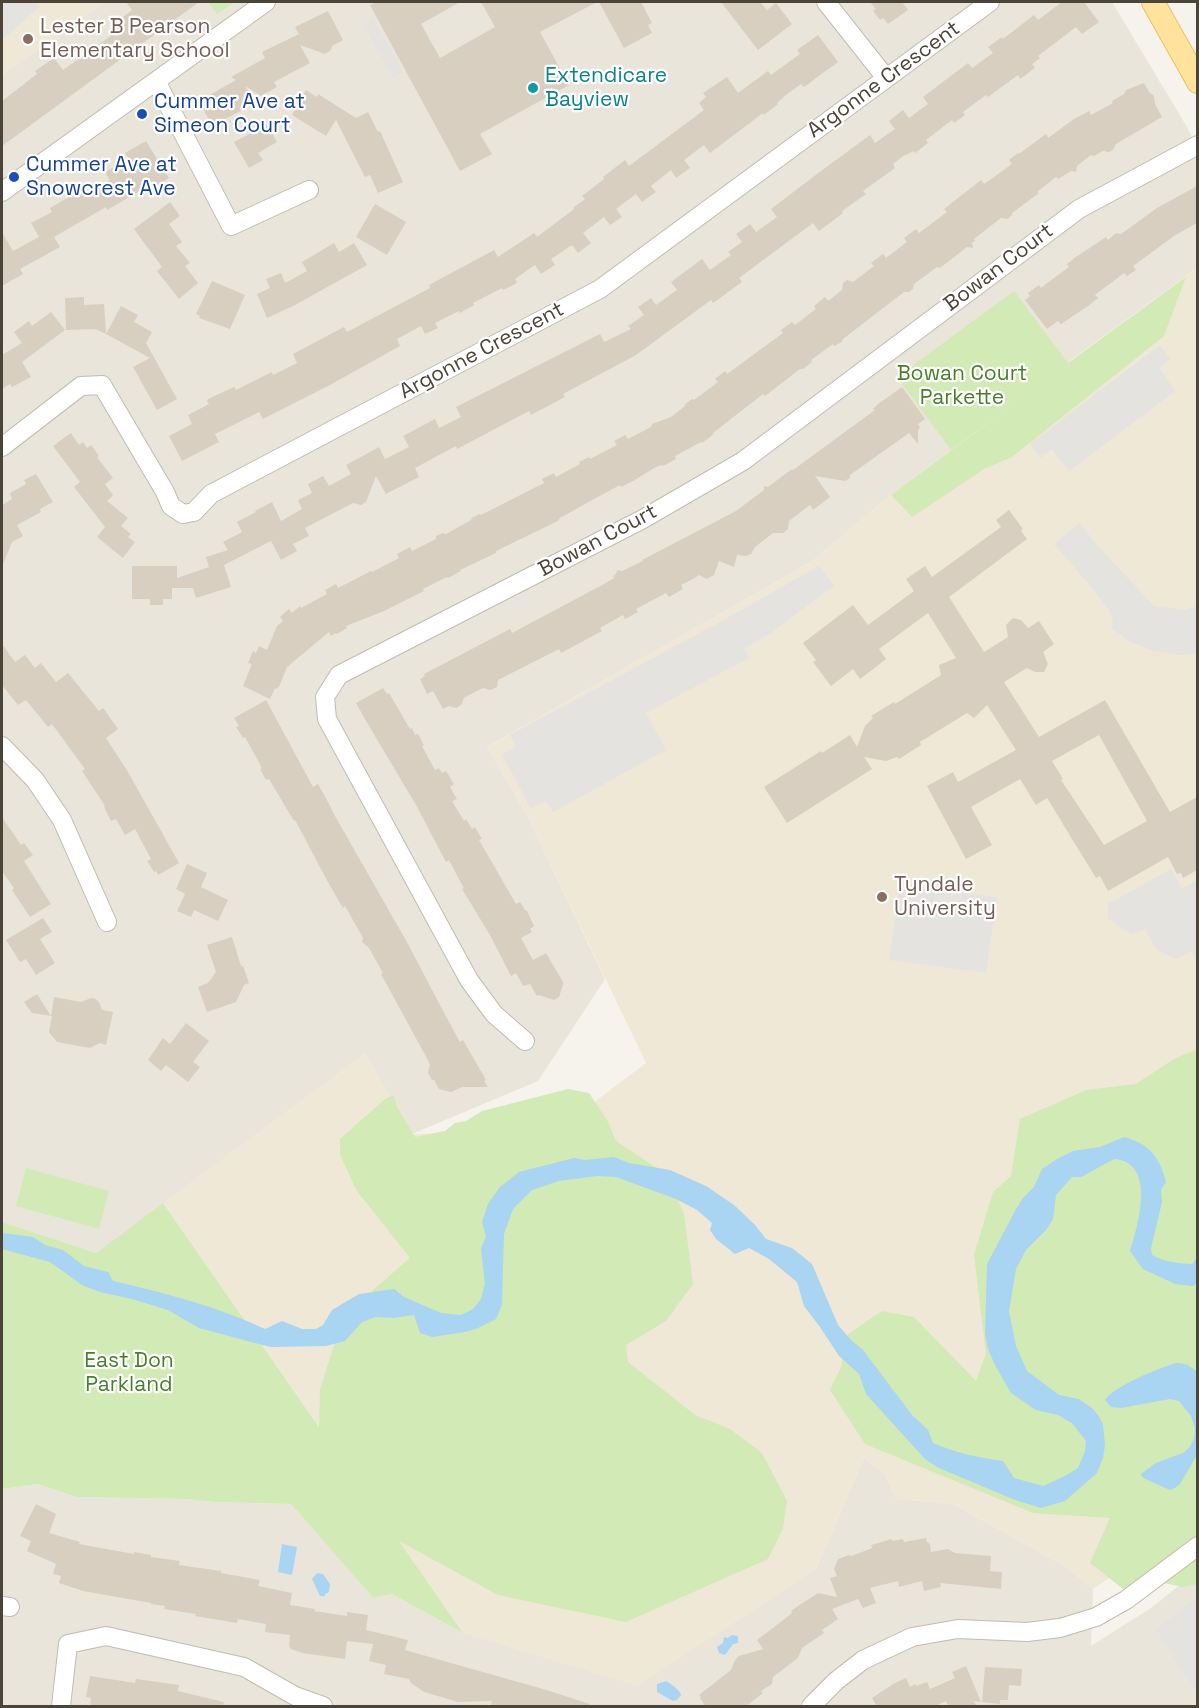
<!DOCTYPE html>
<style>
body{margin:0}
#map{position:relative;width:1199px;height:1708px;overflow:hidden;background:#f6f3ec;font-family:"Space Grotesk",sans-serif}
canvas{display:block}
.frame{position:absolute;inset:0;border:3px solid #4b4439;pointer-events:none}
</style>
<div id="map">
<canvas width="1199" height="1708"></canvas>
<div class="frame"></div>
</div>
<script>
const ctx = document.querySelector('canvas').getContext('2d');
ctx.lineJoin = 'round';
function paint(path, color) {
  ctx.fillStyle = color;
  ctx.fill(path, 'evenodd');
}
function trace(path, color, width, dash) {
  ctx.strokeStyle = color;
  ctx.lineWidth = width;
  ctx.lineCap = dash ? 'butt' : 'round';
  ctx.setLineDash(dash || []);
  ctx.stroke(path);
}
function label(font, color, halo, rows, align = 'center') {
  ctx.font = font + ' "Space Grotesk",sans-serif';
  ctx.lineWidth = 4.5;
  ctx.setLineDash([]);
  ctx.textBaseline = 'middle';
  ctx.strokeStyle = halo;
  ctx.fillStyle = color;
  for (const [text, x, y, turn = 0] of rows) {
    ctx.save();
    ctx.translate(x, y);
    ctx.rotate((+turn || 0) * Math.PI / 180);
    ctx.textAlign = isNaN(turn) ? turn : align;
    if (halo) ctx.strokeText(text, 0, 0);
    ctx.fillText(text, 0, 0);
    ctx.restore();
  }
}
const residential = new Path2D(`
 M2 2H1112L1187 127 1197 149V268L1067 363 891 495 811 562 487 747 527 815 605 979 538 1081 412 1134 365 1054 96 1253 2 1222Z
 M864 1458 885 1474 896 1499 953 1504 1067 1567 1093 1589 1091 1646 1151 1608 1197 1571V1706H2V1489L38 1484 76 1497 187 1499 215 1502 291 1504 373 1598 392 1594 463 1633 816 1569Z`);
const education = new Path2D(`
 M2 2H106L2 76Z
 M1197 268V1513L1149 1552 1093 1589 1067 1567 953 1504 896 1499 885 1474 864 1458 816 1569 638 1686 463 1633 163 1203 365 1054 413 1134 556 1131 646 1063 527 815 487 747 811 562 891 495Z`);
const green = new Path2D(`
 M208 2H235L217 14Z
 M1186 277 1164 336 1012 457 984 469 912 517 891 495 1042 383 951 450 897 377 1014 291 1068 363Z
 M1197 1049V1584L1183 1587 1159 1582 1132 1596 1090 1563 1110 1518 1033 1513 865 1444 830 1390 841 1367 847 1335 882 1311 914 1317 976 1381 986 1354 974 1255 993 1192 1011 1176 1020 1119 1086 1090 1136 1084 1174 1059Z
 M568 1089 589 1093 607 1120 616 1141 666 1174 684 1214 693 1284 666 1321 626 1345 628 1362 695 1415 730 1429 762 1453 787 1501 783 1528 768 1559 626 1622 498 1595 399 1541 463 1633 392 1594 373 1598 291 1504 215 1502 187 1499 76 1497 38 1484 2 1489V1222L96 1253 163 1203 319 1427 320 1390 343 1316 410 1258 357 1191 340 1155V1139L385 1099 394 1095 397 1107 415 1137 445 1131 455 1123 466 1121 482 1111Z
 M26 1168 109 1191 99 1229 16 1206Z`);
const parking = new Path2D(`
 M2 2H34L40 6 2 40Z
 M373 19 403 72 393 78 363 24Z
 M1160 345 1170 359 1159 368 1175 391 1069 471 1052 449 1040 458 1030 444Z
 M1080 523 1096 544 1154 606 1185 610 1197 606V654L1180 655 1153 651 1129 641 1111 628 1113 622 1109 610 1088 583 1054 544Z
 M819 566 834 586 772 632 744 649 749 658 646 713 666 750 553 812 546 801 531 809 502 754 516 747 510 735 722 621Z
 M1171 869 1182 889 1197 880V962L1191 951 1176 959 1157 950 1145 929 1132 935 1108 918V904Z
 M900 883 997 897 986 973 889 960Z
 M1197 1597V1693L1156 1630Z`);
const water = new Path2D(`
 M1124 1137C1148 1143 1160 1157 1166 1182L1161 1190 1162 1202 1151 1248 1152 1255C1161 1261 1181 1264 1192 1264L1197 1258V1283L1193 1286 1175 1284 1143 1269 1130 1251C1138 1226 1157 1162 1114 1159L1081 1177H1072L1056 1195 1053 1219 1046 1230 1026 1250 1016 1269 1009 1311 1016 1346 1027 1371 1059 1395 1079 1399 1093 1409 1100 1418 1103 1425 1105 1445 1103 1458 1097 1473 1065 1501 1041 1508 1015 1500 939 1468 925 1459 866 1394 859 1374 839 1356 820 1327 804 1306 797 1282 769 1259 749 1248 735 1254 716 1239 710 1230 712 1223 697 1210 676 1199 616 1177 597 1176 559 1181 532 1190 513 1209 504 1234 502 1305 496 1319 476 1329 465 1332 432 1337 420 1333 414 1315 394 1318 376 1317 362 1322 345 1341 326 1346 271 1347 251 1342 199 1328 168 1310 132 1299 100 1292 82 1285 50 1262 2 1249V1233L33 1237 45 1245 63 1250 84 1266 108 1272 113 1281C165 1293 216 1306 265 1329L282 1321 302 1329H316L323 1325 332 1310 359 1294 394 1289 404 1297 441 1313 461 1315 473 1309 481 1299 485 1284 481 1249 486 1236 482 1222 488 1204 500 1187 519 1172 574 1158 585 1160 614 1157 629 1163 670 1170 706 1186 734 1205 755 1225 766 1239 792 1248 812 1264 838 1325 851 1340 863 1350 912 1415 928 1430 933 1443C956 1453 979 1458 1003 1461L1014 1478 1043 1486 1065 1476 1078 1468 1085 1451 1086 1441 1072 1423 1058 1415 1036 1410 1011 1393 995 1365 988 1349 985 1334 987 1264 1015 1211 1023 1198 1034 1187 1042 1169 1057 1159 1073 1151 1100 1147Z
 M1176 1363C1185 1363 1191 1366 1197 1372V1455L1180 1484 1175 1488 1170 1490 1143 1478 1141 1474 1156 1463 1183 1453 1189 1448 1194 1439 1195 1429 1191 1416 1179 1401 1170 1399 1121 1408 1111 1407 1105 1400C1114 1386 1159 1368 1176 1363Z
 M282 1544 297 1547 292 1575 278 1572Z
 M317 1573 323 1574 330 1584 329 1592 325 1594V1596H320L312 1579Z
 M732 1635 738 1636V1643L733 1644 725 1655 719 1653 717 1647 723 1643 724 1637 728 1638Z
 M666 1681C671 1684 679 1689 681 1695L677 1700 673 1701 657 1692V1684Z`);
const building = new Path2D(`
 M126 2H199L2 146V101L37 74 35 71 54 58 63 70 119 30 114 24 132 10Z
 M377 2H460L421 24 440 58 495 27 481 2H597L540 32 569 85 480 134 492 154 460 171 370 5Z
 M599 2H641L652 23 648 25 652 33 624 48Z
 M721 2H760L767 10 776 3 792 24 758 50Z
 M870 2H902L908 10 888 24 883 18 880 20 873 11 876 9Z
 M1062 2H1084L1099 22 1082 34 1076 27 1038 56 1040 58 1032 64 1035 68 1020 79 1018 75 988 97 986 95 963 112 965 115 954 123 952 120 926 140 928 143 915 153 914 151 903 156 893 164 895 168 863 191 866 194 842 211 843 213 819 231 813 223 739 278 742 282 713 303 711 300 636 355 563 394 565 397 531 415 529 411 457 449 456 446 415 468 419 477 386 494 376 476 366 502 361 505 353 503 305 528 309 536 293 544 297 551 281 560 271 541 224 565 231 587 196 598 193 588H172V599H163V605H150V599H132V566H177V578L209 567 206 557 228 550 223 542 242 532 237 522 256 512 255 511 272 502 281 521 302 509 298 500 312 493 308 484 323 476 329 486 351 474 346 465 379 447 385 459 409 447 403 436 435 419 439 428 461 417 456 407 600 334 604 342 631 329 628 326 644 315 638 307 651 298 656 305 677 290 671 282 702 259 710 270 731 255 728 252 742 242 736 234 750 224 756 232 777 217 771 209 821 171 870 135 875 143 895 129 889 121 903 110 909 118 928 104 923 97 968 63 972 68 993 53 988 47 1002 37 1003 39 1034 15 1038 20Z
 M328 11 343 40 332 46 331 50 325 54 300 45 310 63 274 82 277 87 261 96 245 86 253 100 241 107 242 110 212 126 199 101 236 80 231 77 265 58 262 52 299 34 295 27Z
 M818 35 838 62 804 87 801 84 786 95 777 103 778 104 764 115 763 113 710 153 704 145 684 160 690 168 676 178 671 170 651 186 656 192 642 202 636 194 616 209 622 217 610 225 604 217 583 233 591 243 578 253 572 245 551 259 555 265 541 274 535 265 515 279 517 283 503 290 502 288 473 303 474 305 460 313 459 311 435 323 438 328 425 334 421 326 397 339 400 346 328 386 263 419 259 412 215 434 219 442 182 461 169 436 192 424 188 415 209 404 207 401 208 399 234 387 236 390 272 372 273 375 297 363 293 354 344 327 347 332 430 288 429 285 494 250 498 257 534 233 537 237 574 209 573 208 585 199 582 196 604 179 603 177 625 160 629 166 704 110 699 103 706 97 703 93 727 77 738 93 768 71 771 75 800 54 797 50Z
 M1144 83 1149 92 1154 96 1155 104 1162 117 1116 144 1113 150 1109 152 1103 151 1094 156 1091 155 1077 166 1076 172 1071 171 1058 179 1056 177 1037 192 1039 193 1012 213V215L1007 219 1001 218 974 239 975 241 972 243 973 248 967 247 940 268 937 267 914 284 913 289 909 292H904L843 339 842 342 834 346 833 344 811 360 812 362 803 369H800L765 396 763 394 713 433 714 434 702 443 701 442 675 456 676 459 663 466 662 465 656 467 633 481 621 487 620 485 594 499 560 518 558 521 496 551V553L460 570 461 571 448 578 447 577 423 589 424 591 384 611 346 626 347 628 337 634 336 633 331 636 329 632 287 667 279 687H278L277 689 275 688 270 699 243 686 252 664 248 663 253 651 256 653 259 646 267 650 277 626 283 621 280 617 289 609 292 613 300 606 301 608 327 594 325 590 336 584 338 588 371 571 372 572 399 558 397 554 410 547 412 551 436 539V536L443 533 446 534 471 520 472 518 479 514 481 515 544 483 542 479 554 473 556 477 580 464 579 462 589 457 590 459 617 445 614 441 625 435 628 439 651 427 652 424 671 417 685 406V404L692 399 694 400 718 382 715 379 725 371 727 374 783 333 781 330 792 322 795 325 816 309 814 306 825 297 828 301 842 290 843 283 847 280 853 282 874 266 871 263 883 254 886 258 907 242 904 238 916 229 919 233 947 212 944 209 981 180 984 184 1012 164 1009 160 1018 153 1019 154 1046 134 1048 138 1074 119 1089 111 1091 115 1113 103 1112 101 1124 94 1126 90Z
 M306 90 317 97 318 94 356 118 368 112 378 132 380 131 403 182 378 193 370 175 365 177 336 120 326 136 292 115Z
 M267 125 277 142 258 153 263 160 249 168 234 142Z
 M146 141 169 178 147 191 145 188 107 210 106 207 54 237 60 247 20 269 23 274 2 286V232L13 251 39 237 31 223 52 212 50 208 83 189 86 194 110 180 105 172 129 159 125 153Z
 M1197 186V223L1174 236 1133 266 1136 270 1127 276 1124 273 1095 295 1098 298 1088 306 1061 324 1058 321 1047 329 1025 300 1030 296 1028 293 1039 285 1041 288 1050 281 1069 267 1067 264 1076 257 1106 237 1108 240 1116 233 1121 234 1157 208Z
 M170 202 180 216 169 224 182 242 176 246 190 263 185 266 198 283 179 299 157 271 162 267 134 229Z
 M375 204 406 222 387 255 356 237Z
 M334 243 339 252 354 243 367 265 295 305 267 318 257 294 270 288 266 279 281 273 285 283 307 271 302 262Z
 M212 281 245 295 230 329 199 318 200 316 196 314Z
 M84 297V305L104 304 106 334 95 329 66 330 65 298Z
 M121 306 138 315 134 322 152 332 146 343 177 399 157 410 133 367 150 358 106 334Z
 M51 312 65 330 22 362 31 377 12 387 10 384 2 389V355L22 343 14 332 29 321 32 326Z
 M902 387 925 419 918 424 920 428 918 430V444L909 433 850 475V478L845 481 815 476 830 497 813 510 810 505 789 521 788 529 783 533H773L755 547 751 554 746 556 737 555 734 567 719 561 714 575 707 579 699 575 693 579 681 585 683 589 669 597 666 593 636 609 638 612 625 619 623 615 600 628 602 631 561 653 559 649 498 680 497 687 490 690 483 688 469 695 464 698 461 705 456 708 449 706 443 709 433 691 427 694 420 679 425 676 424 674 510 629 512 633 604 584 614 578 613 576 616 574 617 570 622 571 643 561 642 560 736 511 764 490V486L768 487 792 469 793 470 875 410 873 409 878 404Z
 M71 433 79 445 83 442 87 448 91 445 99 456 97 457 113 478 105 484 113 495 107 501 128 518 121 526 131 534 128 537 135 542 123 558 97 537 105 527 74 487 80 482 53 446Z
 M36 474 53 502 40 509 41 512 17 525 23 536 12 542 2 567V505L12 499 10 493 26 484 24 480Z
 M1009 510 1023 529 1021 531 1027 539 949 597 984 652 1008 637 1006 625 1013 618 1021 620 1028 628 1039 621 1054 644 1043 652 1048 664 1044 672H1035L1027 668 1004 682 1039 737 1105 700 1170 812 1197 797V870L1183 878 1181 873 1177 874 1168 857 1108 891 1100 876 1096 878 1047 798 1036 805 1020 779 971 807 992 845 966 859 927 786 953 772 958 782 1016 750 987 705 974 718 967 713 920 742 921 745 899 759 897 757 886 761 864 757 872 769 787 823 764 787 821 751 822 753 850 735 857 747 865 726 873 718 871 716 894 702 895 704 941 675 939 665 956 658 928 613 879 649 886 659 872 670 860 679 853 669 831 686 813 662 816 660 803 643 853 605 868 625 914 591 906 579 925 566 932 577 1001 527 996 520ZM1099 735 1147 821 1104 845 1061 780 1063 779 1052 761Z
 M2 644 15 662 25 655 35 668 41 663 56 682 68 673 99 711 103 708 118 729 106 738 128 772 179 863 158 875 156 871 154 872 147 861 151 859 135 829 125 835 116 819 111 821 104 807 105 806 82 771 85 769 52 724 48 727 26 700 18 705 2 685Z
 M383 688 387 694 389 693 410 729 412 728 415 735 418 734 424 745 422 746 435 770 439 768 442 773 446 771 454 784 450 787 457 799 452 801 464 821 466 819 472 829 475 827 482 839 479 840 516 904 520 902 525 910 527 911 534 926 530 929 532 932 521 938 533 960 546 953 563 982V985L559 997 554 1000 539 995 537 996 530 984 523 986 516 973 511 976 490 935 462 889 464 888 461 883 449 860 446 862 416 805 366 721 356 703Z
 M266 700 313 787 318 784 328 802 335 816 408 944 442 1009 460 1042 463 1040 486 1080 484 1081 488 1087H462L451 1092 439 1089 434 1080H432L428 1073 430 1064 381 974 383 973 369 948 362 942 363 938 345 906 343 908 329 884 295 820 294 821 269 779 266 780 260 769 262 768 245 737 243 738 236 727 239 726 234 718Z
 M2 817 21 845 24 843 33 855 24 861 51 904 30 917 12 890 14 888 2 871Z
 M187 864 207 873 201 887 228 900 218 921 194 910 191 917 177 911 185 894 176 889Z
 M43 918 52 932 40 939 55 963 36 975 26 959 20 962 6 940Z
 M232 937 241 966H243L249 983 244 985 236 1002 207 1012 198 987 208 983 216 972 207 945Z
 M37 994 51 1016 54 997 81 1002 91 998 96 999 100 1004 102 1010 113 1012 106 1045 100 1043 90 1048 57 1042 49 1032 52 1016 32 1013 24 1002Z
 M186 1023 209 1041 193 1062 200 1067 188 1082 166 1065 161 1071 148 1060 163 1038 170 1044Z
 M36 1504 56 1514 49 1533 80 1542 79 1544 134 1554V1552L151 1555V1557L180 1561 179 1565 221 1571V1573L260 1580 258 1586 292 1593 290 1605 315 1609 314 1611 347 1616V1612L368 1615 366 1630 408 1640 405 1650 543 1689 590 1704V1707H490L492 1701 458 1702 424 1692 411 1683 409 1679 384 1674 386 1665 369 1661 373 1644 347 1641 345 1659 302 1653 291 1649 289 1646 290 1635 265 1632 266 1624 238 1619 237 1623 195 1616 196 1614 164 1609 165 1606 151 1604V1603L83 1591 59 1583 61 1576 53 1574 56 1564 27 1551 31 1541 20 1536Z
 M926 1538 927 1542 930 1544 931 1552 948 1549 955 1553 991 1556 990 1571 1002 1572 1001 1589 940 1583 941 1587 924 1591 922 1581 899 1587 898 1581 870 1588 876 1603 863 1608 858 1599 832 1609 838 1619 822 1630 824 1633 802 1648 798 1658 773 1677 772 1684 761 1691 763 1693 745 1707H706L700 1698 701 1697 699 1695 731 1670 735 1660 739 1656 763 1649 757 1640 791 1614 792 1610 818 1593 837 1597 830 1578 837 1576 834 1569 838 1559 849 1555 852 1556 872 1548 871 1545 892 1539V1541L903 1539 904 1542Z
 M966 1666 981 1702 974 1701 977 1707H949L946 1701 933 1707H877L872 1698 893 1684 906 1678 910 1687 916 1684V1686L927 1682 930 1689 955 1678 952 1672Z
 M985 1667 1022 1669 1021 1686 1009 1685 1008 1700H1000V1704L982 1702Z
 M90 1676 135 1683 136 1679 179 1685 178 1691 224 1702 223 1707H90L91 1698 86 1697Z`);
const minor = new Path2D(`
 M826 2 886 78
 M156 81 231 226 309 190
 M2 192 266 2
 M2 447 81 386 102 385 165 492 171 506 183 514 194 512 211 494 600 289 990 2
 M2 746 35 780 62 820 107 922
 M525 1041 494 1014 469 980 327 719 325 697 339 675 643 519 743 461 1079 209 1198 145
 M2 1606 10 1607
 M61 1706 68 1644 106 1636 244 1667 295 1696 323 1706
 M811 1706 836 1681 863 1660 912 1637 958 1629 1027 1632 1060 1628 1096 1617 1126 1600 1198 1546`);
const major = new Path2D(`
 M1153 2 1198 82`);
const markers = [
 [28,39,6,"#8d6e63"],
 [533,88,6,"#0f9aa8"],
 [142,114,6,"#1a4fb4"],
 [14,177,6,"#1a4fb4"],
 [882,897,6,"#8d6e63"]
];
const educationNames = [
 ["Lester B Pearson",40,27],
 ["Elementary School",40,51],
 ["Tyndale",894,885],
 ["University",894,909]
];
const cultureNames = [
 ["Extendicare",545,76],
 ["Bayview",545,100]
];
const streetNames = [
 ["Argonne Crescent",884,80,-36],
 ["Bowan Court",999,268,-37],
 ["Argonne Crescent",482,351,-28],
 ["Bowan Court",598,541,-28]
];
const transitNames = [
 ["Cummer Ave at",154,102],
 ["Simeon Court",154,126],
 ["Cummer Ave at",26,165],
 ["Snowcrest Ave",26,189]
];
const parkNames = [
 ["Bowan Court",962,374],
 ["Parkette",962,398],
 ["East Don",129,1361],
 ["Parkland",129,1385]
];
paint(residential, '#eae5da');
paint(education, '#efe8d6');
paint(green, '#d2eab5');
paint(parking, '#e5e3e0');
paint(water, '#a9d4f2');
paint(building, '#d8cfc1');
trace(minor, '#c2bbae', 20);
trace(major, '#e6c16a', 24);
trace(minor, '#fff', 18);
trace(major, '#ffe39c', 22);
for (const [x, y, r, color] of markers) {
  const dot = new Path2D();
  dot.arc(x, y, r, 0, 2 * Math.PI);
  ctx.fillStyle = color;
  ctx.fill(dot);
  trace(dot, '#fff', 2);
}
label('21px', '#785e54', '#fff', educationNames, 'left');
label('21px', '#0d838f', '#fff', cultureNames, 'left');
label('21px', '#4b4439', '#fff', streetNames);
label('21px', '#164399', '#fff', transitNames, 'left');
label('21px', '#4a7f2a', '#fff', parkNames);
</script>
